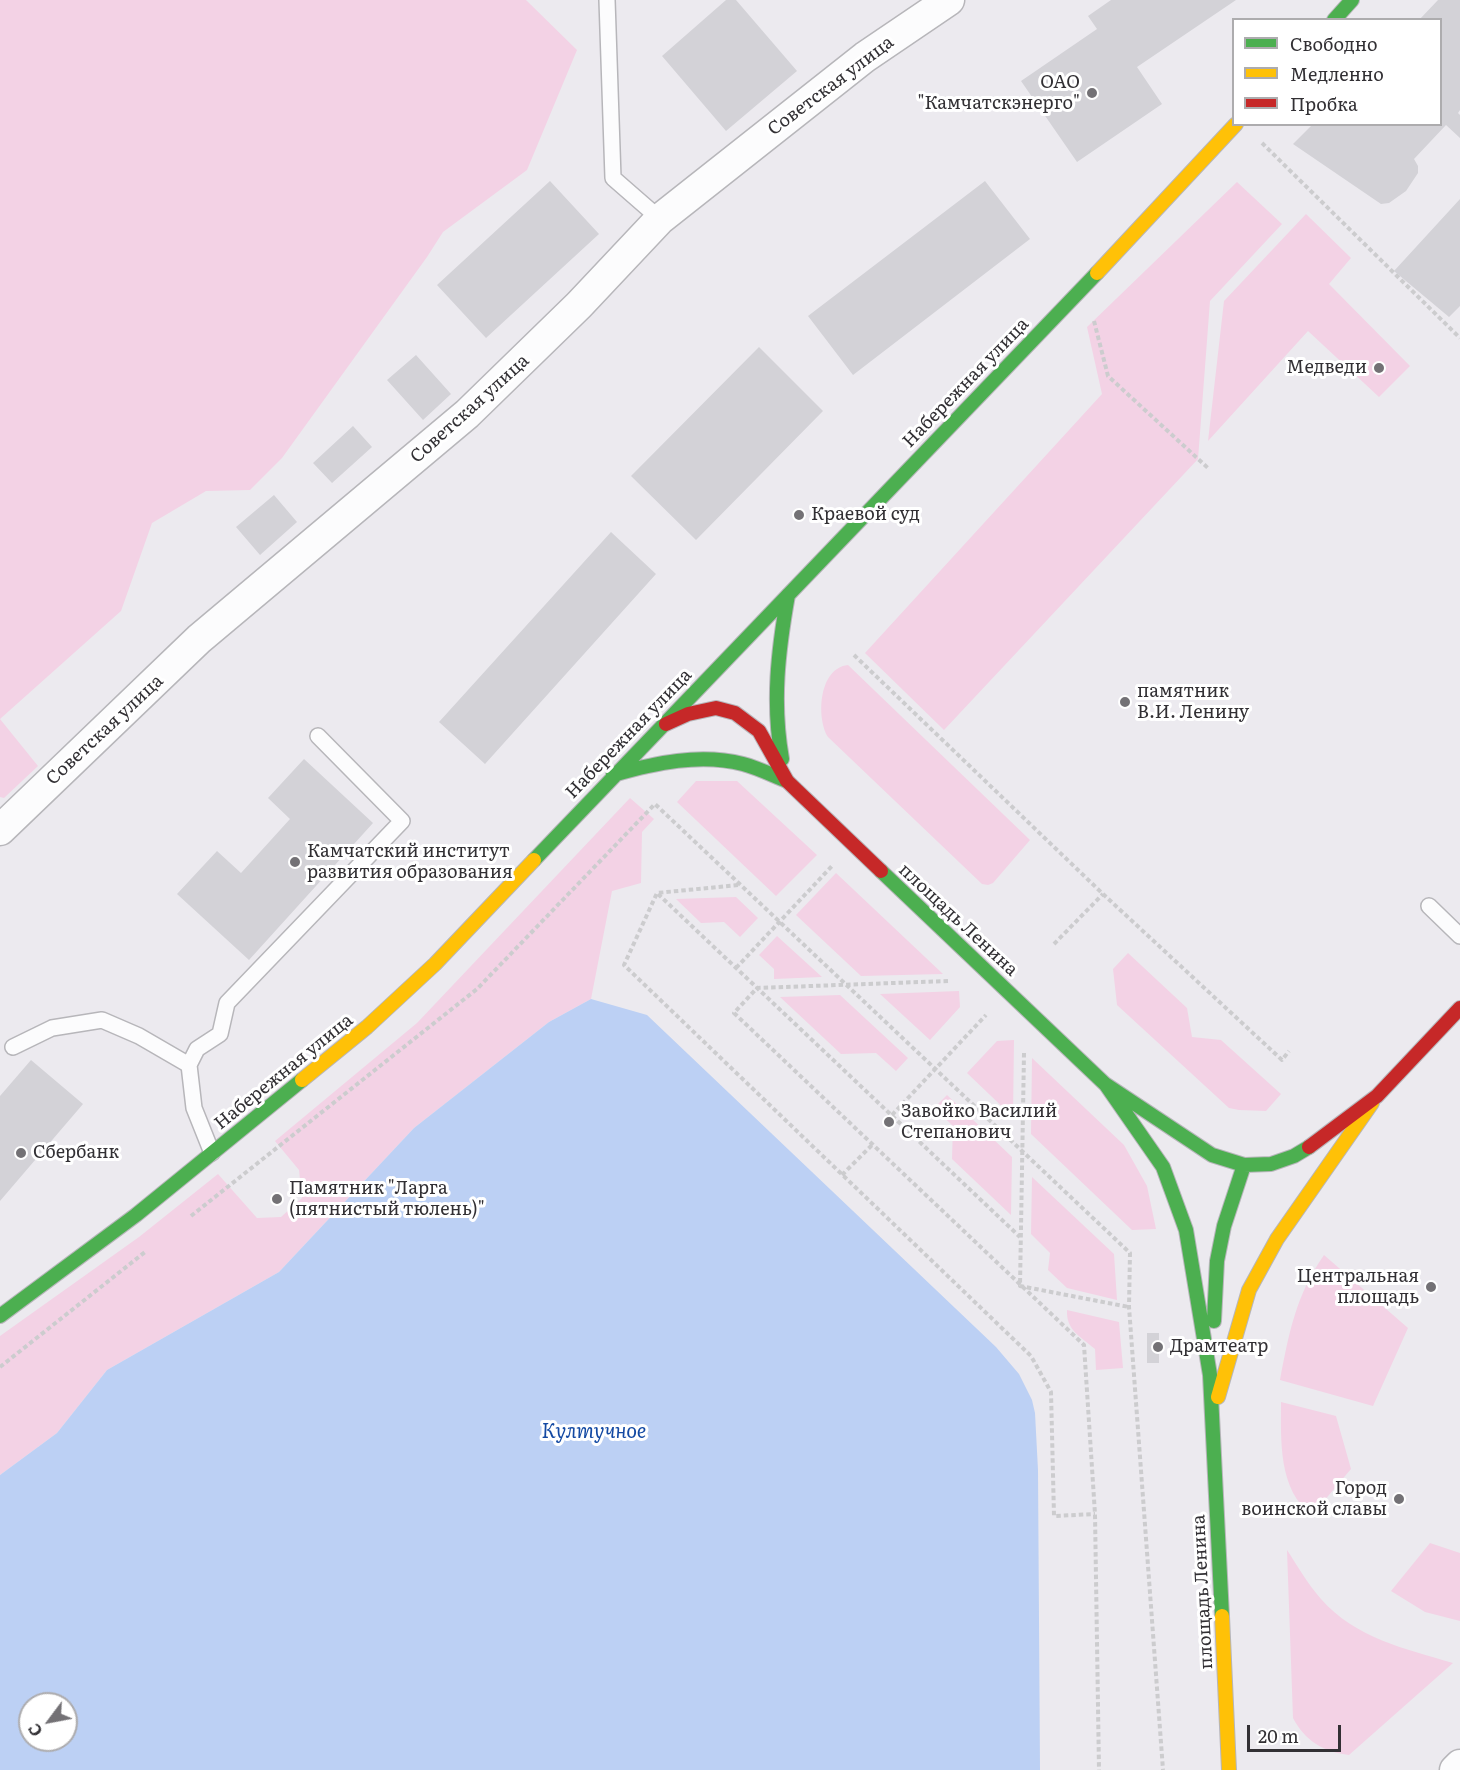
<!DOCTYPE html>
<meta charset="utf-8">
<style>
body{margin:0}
#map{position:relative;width:1460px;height:1770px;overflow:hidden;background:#eceaef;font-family:Literata,serif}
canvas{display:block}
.legend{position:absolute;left:1232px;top:18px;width:210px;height:108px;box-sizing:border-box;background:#fff;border:2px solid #adacae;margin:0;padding:8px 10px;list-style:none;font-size:18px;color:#323034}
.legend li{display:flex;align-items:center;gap:12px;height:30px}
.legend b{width:30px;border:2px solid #adacae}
.north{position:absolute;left:18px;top:1692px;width:60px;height:60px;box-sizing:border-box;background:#fff;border:2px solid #adacae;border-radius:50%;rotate:238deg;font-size:16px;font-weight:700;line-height:24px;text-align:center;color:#323034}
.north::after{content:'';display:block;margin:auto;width:21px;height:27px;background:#737175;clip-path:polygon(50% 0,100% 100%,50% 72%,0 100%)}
.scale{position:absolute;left:1247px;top:1725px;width:94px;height:27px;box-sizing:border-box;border:3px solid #323034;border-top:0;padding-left:8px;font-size:18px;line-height:21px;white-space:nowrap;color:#323034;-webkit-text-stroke:4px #fff;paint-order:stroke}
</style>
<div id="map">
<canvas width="1460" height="1770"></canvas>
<ul class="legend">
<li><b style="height:8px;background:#4caf50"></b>Свободно</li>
<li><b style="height:8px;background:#ffc107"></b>Медленно</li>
<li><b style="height:8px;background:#c62828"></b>Пробка</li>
</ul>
<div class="north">С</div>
<div class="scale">20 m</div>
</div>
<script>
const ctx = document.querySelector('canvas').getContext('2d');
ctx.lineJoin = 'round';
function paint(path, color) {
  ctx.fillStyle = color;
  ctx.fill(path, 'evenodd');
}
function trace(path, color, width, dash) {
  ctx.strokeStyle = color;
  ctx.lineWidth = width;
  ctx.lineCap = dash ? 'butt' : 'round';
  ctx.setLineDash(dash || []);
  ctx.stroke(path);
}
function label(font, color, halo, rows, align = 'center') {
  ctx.font = font + ' Literata,serif';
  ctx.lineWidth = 6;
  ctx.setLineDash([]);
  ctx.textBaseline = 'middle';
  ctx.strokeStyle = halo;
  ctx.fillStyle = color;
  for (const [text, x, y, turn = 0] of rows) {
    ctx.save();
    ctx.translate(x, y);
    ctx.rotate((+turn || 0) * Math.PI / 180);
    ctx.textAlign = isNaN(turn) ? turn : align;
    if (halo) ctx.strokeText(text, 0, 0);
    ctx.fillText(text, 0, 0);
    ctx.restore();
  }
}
const green = new Path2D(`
 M0 0H526L577 50 527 170 443 232 427 257 282 458 250 490 206 491 152 523 121 611 0 719 38 766 4 798 0 797Z
 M1237 182 1282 224 1210 301 1198 459 944 730 865 653 1102 394 1087 327Z
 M1306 214 1351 258 1329 284 1410 366 1379 397 1308 331 1208 441 1224 301Z
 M848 665 1030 840 993 883 988 885 982 884 828 737C816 717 819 668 848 665Z
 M696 781H737L817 855 776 896 677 802Z
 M630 798 654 819 642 832 641 883 612 891 591 999 549 1022 414 1128 279 1272 107 1370 57 1433 0 1475V1336L139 1237 218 1174 257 1218 281 1217 302 1198 299 1170 275 1141 417 1023Z
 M836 873 943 974 861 976 796 915Z
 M736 897 758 918 740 937 724 922 701 923 676 899Z
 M777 936 822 977 774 979V969L759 955Z
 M1128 953 1187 1008 1192 1037 1221 1040 1281 1094 1266 1111 1239 1110 1229 1108 1117 1005 1113 969Z
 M959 991 960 1007 930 1040 880 994Z
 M840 995 908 1058 896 1071 876 1053 841 1054 780 997Z
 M1014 1040 1013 1117 967 1073 997 1041Z
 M1032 1058 1124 1145 1147 1186 1156 1229 1132 1230 1031 1134Z
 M947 1095 1012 1157 1011 1215 952 1159 953 1126 934 1108Z
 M1032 1177 1114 1254 1117 1300 1067 1288 1048 1270 1050 1253 1031 1234Z
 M1324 1255 1408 1328 1373 1406 1280 1380C1289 1333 1296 1295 1324 1255Z
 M1067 1310 1119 1322 1123 1368 1096 1370 1095 1349C1080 1336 1066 1330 1067 1310Z
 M1281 1402 1336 1416 1351 1469 1312 1515C1278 1490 1281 1440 1281 1402Z
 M1430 1543 1460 1553V1621L1425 1612 1391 1591Z
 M1287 1550C1298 1567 1308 1584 1321 1599 1355 1638 1406 1649 1453 1663L1349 1755C1324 1752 1305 1741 1293 1718Z`);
const water = new Path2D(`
 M591 999 647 1015 996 1347 1019 1374 1032 1400 1035 1413 1038 1470 1040 1770H0V1475L57 1433 107 1370 279 1272 414 1128 549 1022ZM30 1704H66V1740H30Z`);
const building = new Path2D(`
 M726 0H736L797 71 726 131 662 56Z
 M1111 0H1236L1137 67 1162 104 1077 162 1021 81 1097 29 1088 16Z
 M1438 0H1460V110L1458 113 1460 115V138L1446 125 1414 159 1418 166V173L1406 191 1389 203 1381 204 1293 144 1313 124H1440V20H1419Z
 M550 181 599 234 486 338 437 285Z
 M985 181 1030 239 853 375 808 316Z
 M1460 199V306L1449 317 1394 271Z
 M759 347 823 411 696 540 631 476Z
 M416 355 451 394 423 420 387 380Z
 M353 426 372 447 332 483 313 463Z
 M274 495 297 522 260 555 236 527Z
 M611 532 656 574 485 764 439 722Z
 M304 759 373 823 249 960 177 894 217 851 241 873 290 819 268 798Z
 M31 1060 83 1104 0 1201V1096Z
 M1147 1333H1159V1363H1147Z`);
const path = new Path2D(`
 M1262 143 1460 338
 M1094 321 1108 376 1209 469
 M854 655 1103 894 1282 1060 1289 1051
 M738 885 657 893 624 965 1031 1356 1051 1392 1054 1516 1095 1514
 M658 894 1020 1237
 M1054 944 1103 894
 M736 968 832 866
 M948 981 757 988 734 1013 1084 1345 1095 1514 1099 1770
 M1024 1053 1020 1286 1129 1307
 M892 1115 986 1015
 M842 1175 872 1145
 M191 1216 477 989 655 804 1130 1253 1129 1307 1163 1770
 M0 1367 145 1252`);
const lane = new Path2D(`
 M607 0 613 178 660 219
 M1429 906 1460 936
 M13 1047 52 1028 102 1020 139 1036 189 1065 194 1108 212 1153
 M189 1065 197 1049 220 1034 227 1003 402 821 318 736`);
const street = new Path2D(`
 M0 830 199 639 467 414 579 305 660 219 865 57 949 0
 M1455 1770 1460 1765`);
const fast = new Path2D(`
 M1334 20 1352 0
 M782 759C772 703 778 651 788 595
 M613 775C655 763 700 753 743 764 758 768 772 775 787 781
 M534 860 1097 273
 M881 871 1105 1084 1212 1155 1244 1165 1271 1164 1294 1156 1309 1147
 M1106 1085 1163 1167 1186 1230 1210 1375 1222 1616
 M0 1316 136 1215 302 1080
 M1214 1321 1217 1261 1224 1226 1244 1165`);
const slow = new Path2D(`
 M1097 273 1236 124
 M302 1080 367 1027 435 964 534 860
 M1218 1397 1249 1290 1277 1239 1372 1103
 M1222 1616 1229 1770`);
const jam = new Path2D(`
 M666 724 688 714 716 708 735 713 759 731 787 781 881 871
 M1309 1147 1377 1096 1460 1008`);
const markers = [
 [1092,93,6,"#737175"],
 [1379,368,6,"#737175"],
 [799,515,6,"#737175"],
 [1125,702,6,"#737175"],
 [295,862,6,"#737175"],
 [889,1122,6,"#737175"],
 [21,1153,6,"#737175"],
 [277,1199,6,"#737175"],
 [1431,1287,6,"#737175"],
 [1158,1347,6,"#737175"],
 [1399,1499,6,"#737175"]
];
const poiNames = [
 ["ОАО",1080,83,"right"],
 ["\"Камчатскэнерго\"",1080,104,"right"],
 ["Медведи",1367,368,"right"],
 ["Краевой суд",811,515],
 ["памятник",1137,692],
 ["В.И. Ленину",1137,713],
 ["Камчатский институт",307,852],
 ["развития образования",307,873],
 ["Завойко Василий",901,1112],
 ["Степанович",901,1133],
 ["Сбербанк",33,1153],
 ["Памятник \"Ларга",289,1189],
 ["(пятнистый тюлень)\"",289,1210],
 ["Центральная",1419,1277,"right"],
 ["площадь",1419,1298,"right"],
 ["Драмтеатр",1170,1347],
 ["Город",1387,1489,"right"],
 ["воинской славы",1387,1510,"right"]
];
const streetNames = [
 ["Советская улица",831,86,-37],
 ["Набережная улица",966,383,-46],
 ["Советская улица",470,409,-42],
 ["Советская улица",105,730,-43],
 ["Набережная улица",629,734,-46],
 ["площадь Ленина",958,920,43],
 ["Набережная улица",284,1072,-39],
 ["площадь Ленина",1203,1592,-93]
];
const waterNames = [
 ["Култучное",594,1432]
];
paint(green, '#f3d2e5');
paint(water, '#bcd0f4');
paint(building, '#d3d2d7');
trace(lane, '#b7b6ba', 18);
trace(street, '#b7b6ba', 33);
trace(fast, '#b7b6ba', 16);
trace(slow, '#b7b6ba', 16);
trace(jam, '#b7b6ba', 16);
trace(path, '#ccccce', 4, [4.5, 3]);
trace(lane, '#fcfcfd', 15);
trace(street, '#fcfcfd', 30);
trace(fast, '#4caf50', 14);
trace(slow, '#ffc107', 14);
trace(jam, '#c62828', 14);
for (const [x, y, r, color] of markers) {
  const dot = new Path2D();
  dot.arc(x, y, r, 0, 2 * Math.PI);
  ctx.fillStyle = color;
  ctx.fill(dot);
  trace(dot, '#fff', 2);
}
label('18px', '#323034', '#fff', poiNames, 'left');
label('18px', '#323034', '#fff', streetNames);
label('italic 20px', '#1349a3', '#fff', waterNames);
</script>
